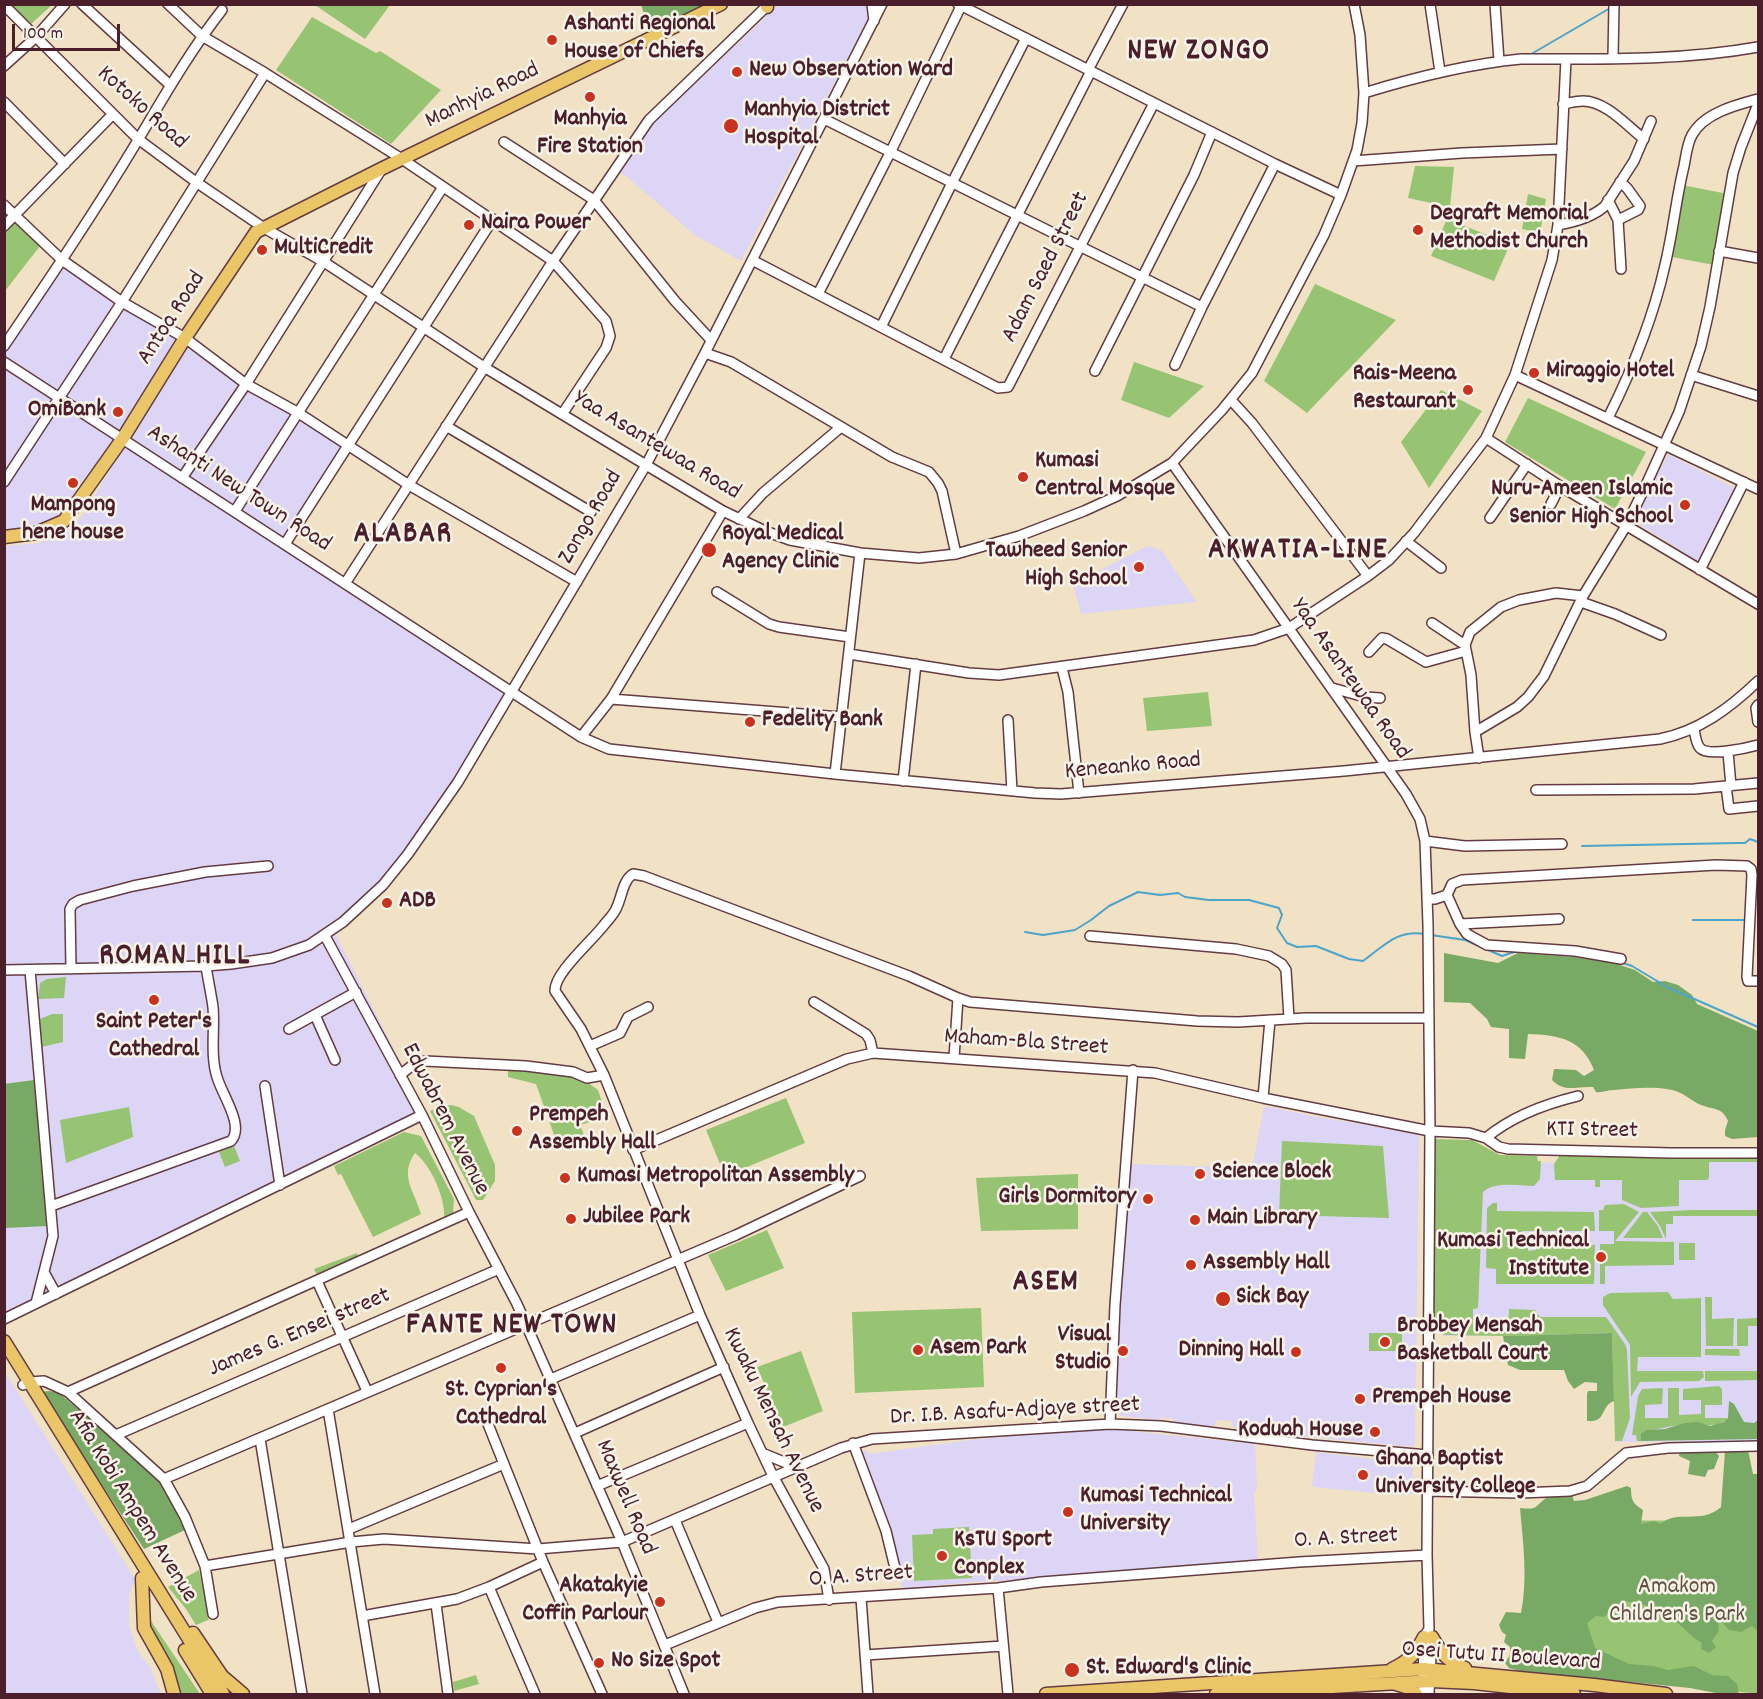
<!DOCTYPE html>
<style>
body{margin:0}
#map{position:relative;width:1763px;height:1699px;overflow:hidden;background:#f1e1c5;font-family:Dekko,sans-serif}
canvas{display:block}
.frame{position:absolute;inset:0;border:6px solid #4a1f2b;pointer-events:none}
.scale{position:absolute;left:12px;top:24px;width:108px;height:27px;box-sizing:border-box;border:3px solid #4a1f2b;border-top:0;padding-left:8px;font-size:18px;line-height:21px;white-space:nowrap;color:#4a1f2b;-webkit-text-stroke:4px #f7f3e8;paint-order:stroke}
</style>
<div id="map">
<canvas width="1763" height="1699"></canvas>
<div class="frame"></div>
<div class="scale">100 m</div>
</div>
<script>
const ctx = document.querySelector('canvas').getContext('2d');
ctx.lineJoin = 'round';
function paint(path, color) {
  ctx.fillStyle = color;
  ctx.fill(path, 'evenodd');
}
function trace(path, color, width, dash) {
  ctx.strokeStyle = color;
  ctx.lineWidth = width;
  ctx.lineCap = dash ? 'butt' : 'round';
  ctx.setLineDash(dash || []);
  ctx.stroke(path);
}
function label(font, color, halo, rows, align = 'center') {
  ctx.font = font + ' Dekko,sans-serif';
  ctx.lineWidth = 5;
  ctx.setLineDash([]);
  ctx.textBaseline = 'middle';
  ctx.strokeStyle = halo;
  ctx.fillStyle = color;
  for (const [text, x, y, turn = 0] of rows) {
    ctx.save();
    ctx.translate(x, y);
    ctx.rotate((+turn || 0) * Math.PI / 180);
    ctx.textAlign = isNaN(turn) ? turn : align;
    if (halo) ctx.strokeText(text, 0, 0);
    ctx.fillText(text, 0, 0);
    ctx.restore();
  }
}
const built = new Path2D(`
 M778 5H867V21L741 261 696 236 621 172 656 118 700 79Z
 M62 256 182 334 75 501 57 520 39 528 5 531V342Z
 M188 343 350 442 290 542 516 692 430 834 380 895 336 935 428 1116 5 1323V546L39 543 66 531 82 516Z
 M1668 454 1736 489 1698 561 1635 522Z
 M1147 546 1161 550 1197 602 1081 614 1073 584Z
 M1264 1106 1318 1117 1419 1133 1415 1443 1412 1447 1240 1430 1233 1427 1231 1421 1217 1420 1215 1425 1211 1427 1175 1424 1174 1419 1161 1417 1160 1420 1121 1416 1115 1408 1126 1164 1225 1167V1170L1251 1173Z
 M1588 1162H1758V1441L1615 1442 1614 1334 1443 1336V1179L1459 1164Z
 M5 1372 135 1579 129 1594V1625L137 1650 150 1667 161 1694H5Z
 M1112 1429 1255 1444 1257 1489 1254 1493 1258 1562 1226 1566 1077 1574 1063 1578 974 1582 902 1589 896 1559 860 1453 866 1450 868 1454 978 1439Z
 M1316 1452 1413 1464 1412 1494 1397 1495 1312 1487Z`);
const green = new Path2D(`
 M10 5H52L31 24Z
 M315 5H390L365 39Z
 M312 17 376 53 380 51 441 90 391 144 276 70Z
 M1415 166 1454 167 1450 207 1408 198Z
 M1682 185 1728 194 1714 265 1667 256Z
 M1528 194 1546 199 1540 233 1522 229Z
 M1447 219 1510 244 1494 281 1431 256Z
 M13 221 40 246 5 291V229Z
 M1315 284 1396 320 1307 413 1264 381Z
 M1134 362 1204 386 1169 418 1121 400Z
 M1441 390 1482 411 1429 488 1401 442Z
 M1528 398 1646 452 1615 509 1505 442Z
 M1208 692 1212 726 1147 731 1143 698Z
 M66 977 64 998 38 999 40 983 47 979Z
 M52 1014H63V1042L42 1047 40 1019Z
 M508 1070 577 1075 598 1090 607 1117 580 1125 584 1135 558 1146 536 1084 508 1077Z
 M786 1098 805 1143 725 1176 706 1130Z
 M451 1105 459 1107 474 1116 495 1165V1181L483 1200H476L430 1111 443 1106Z
 M129 1107 133 1137 66 1163 60 1120Z
 M404 1132 421 1136 454 1199 453 1215 444 1219C446 1199 431 1165 415 1153 399 1176 414 1190 421 1214L373 1237 341 1174 338 1175 334 1166Z
 M1434 1139 1472 1140 1500 1155 1537 1156 1538 1161H1541L1540 1179 1534 1186C1518 1186 1496 1181 1483 1192L1478 1308 1473 1309V1324L1488 1325V1330L1508 1329 1509 1309 1535 1310 1540 1317H1606L1625 1344 1627 1350 1630 1418 1622 1441H1615L1612 1333 1503 1336 1443 1335V1319H1434Z
 M1282 1141 1383 1146 1389 1218 1279 1215Z
 M234 1146 240 1161 225 1167 219 1152Z
 M1560 1155H1758V1162H1709V1178L1707 1180H1679V1206L1641 1208 1622 1200V1180H1600V1187H1595V1180H1555L1554 1164Z
 M1078 1174V1229L981 1231 976 1178Z
 M1493 1203H1497V1211L1594 1212 1595 1231H1522V1245H1528V1251L1536 1250 1537 1245H1595L1594 1284H1496V1269L1486 1268 1487 1208Z
 M1624 1204 1639 1212 1615 1241 1674 1242V1265L1605 1266V1284H1600V1244H1614V1231H1599V1210H1603L1605 1205Z
 M1693 1210H1758V1216H1673V1224H1666V1239L1660 1226 1650 1212Z
 M1643 1212H1647L1658 1226 1663 1238H1623Z
 M767 1230 784 1268 726 1291 708 1255Z
 M1679 1243H1695V1260H1679Z
 M357 1253 359 1258 317 1275 314 1269Z
 M1668 1292 1673 1299 1701 1298V1357H1638L1637 1371H1703L1704 1377 1699 1381 1640 1382 1631 1397 1630 1345 1603 1305V1297L1610 1293Z
 M1705 1297H1712V1319L1734 1318 1733 1346H1706Z
 M981 1308 984 1387 855 1393 852 1312Z
 M1758 1318V1326H1748V1346H1737V1319Z
 M1369 1333H1402V1351H1369Z
 M1705 1349H1739L1740 1356 1705 1355Z
 M801 1351 823 1411 783 1427 757 1367Z
 M1705 1371H1758V1380L1705 1381Z
 M1719 1386 1722 1389V1405H1705V1418H1728C1719 1429 1700 1424 1687 1424 1682 1424 1645 1431 1641 1433V1441H1637L1636 1435H1632L1638 1396 1642 1389 1662 1388 1663 1390 1662 1404 1645 1405V1418H1668V1388H1679V1415L1701 1414V1400H1683V1389Z
 M1528 1520 1758 1521V1694L1524 1667Z
 M969 1527 972 1578 914 1581 912 1535 933 1534V1529Z
 M199 1570 209 1616 208 1620 196 1625 186 1609 168 1587Z
 M147 1615 200 1694H179L176 1677 152 1638Z
 M476 1675 479 1684 454 1691 453 1682Z`);
const forest = new Path2D(`
 M641 4H705V5L649 32Z
 M1444 953 1498 963 1518 953 1602 959 1635 970 1653 982 1665 981 1678 985 1692 995 1697 1004 1758 1031V1137L1732 1139 1725 1136V1130L1728 1121C1722 1107 1714 1110 1701 1105 1691 1101 1683 1092 1672 1090 1655 1086 1632 1088 1614 1090 1607 1090 1603 1093 1596 1092L1593 1087C1576 1086 1565 1093 1552 1080L1554 1069 1576 1070 1584 1076 1594 1070C1582 1039 1559 1035 1528 1034L1525 1059 1509 1058V1029L1491 1027 1487 1019 1470 1003 1444 1002Z
 M34 1080 48 1226 5 1228 4 1084Z
 M1612 1333 1614 1401C1600 1406 1607 1423 1587 1421V1394L1588 1391H1597V1383L1585 1382 1574 1389 1568 1381 1564 1370H1520L1508 1365 1503 1336Z
 M49 1391 59 1393 146 1467 162 1485 185 1530 144 1549 41 1392Z
 M1729 1401 1734 1404 1744 1422 1754 1423 1758 1420V1439L1641 1441V1433L1647 1430 1665 1429 1685 1423 1698 1422 1710 1426 1724 1422 1728 1418Z
 M1680 1449 1715 1451 1719 1456 1714 1469 1708 1470 1705 1477 1688 1474 1690 1461 1679 1456Z
 M1748 1450 1753 1474H1758V1631L1752 1626 1741 1632 1729 1630 1718 1618 1719 1631 1712 1641 1716 1647 1709 1653 1701 1649 1702 1643C1693 1638 1688 1632 1680 1625 1664 1609 1646 1604 1624 1601L1604 1617 1596 1616 1587 1623 1595 1648 1629 1664 1654 1666 1668 1670 1694 1666 1712 1675 1728 1676 1737 1684 1739 1694H1721L1690 1688 1520 1671 1509 1668 1505 1663 1510 1655V1647L1504 1642 1506 1635 1502 1632 1499 1625 1506 1612 1521 1613C1528 1578 1523 1543 1520 1508 1538 1510 1534 1507 1546 1498 1553 1493 1564 1495 1572 1495L1574 1501 1585 1500 1627 1486 1631 1488C1631 1500 1633 1504 1643 1510L1641 1524 1654 1521 1661 1524C1676 1509 1701 1525 1721 1507L1725 1451Z`);
const stream = new Path2D(`
 M1533 53 1612 7
 M1582 846 1738 843H1745L1750 839 1758 842
 M1693 920H1745
 M1025 932 1043 935 1075 930 1091 920 1109 906 1138 892 1160 895 1178 893 1185 897 1209 900H1249L1279 908 1282 915 1277 928 1287 943 1297 947 1316 946 1349 959 1363 961C1384 946 1397 929 1425 934
 M1431 935 1465 940 1502 956 1517 951
 M1620 962 1632 966 1667 987 1758 1027`);
const minor = new Path2D(`
 M82 4 170 85
 M168 4 202 36 265 73 402 159 553 261 606 321 610 336 606 348 563 413
 M872 4 874 21
 M958 4 1275 164 1341 195
 M1430 4 1440 72
 M1495 4 1499 61
 M4 5 138 139 196 182 264 228 324 262 484 367 646 465 723 511 765 531 790 540 860 553 919 558 956 554 1019 536 1084 511 1117 496 1172 463 1222 410 1252 373 1324 235 1341 195 1357 150 1362 123 1364 93 1360 35 1354 4
 M1613 58 1614 4
 M4 66 36 37 65 4
 M1088 70 1123 4
 M1364 93C1416 77 1467 64 1521 59 1600 59 1680 61 1758 47
 M4 102 65 164
 M1563 104C1569 103 1576 101 1583 101 1606 101 1627 126 1644 139
 M824 119 1202 307
 M504 142 594 200 675 301 711 340
 M1353 161 1462 153 1562 149
 M1608 200 1618 220 1621 269
 M4 205 62 260 122 302 185 338 246 384 297 412 409 485 577 582
 M1618 220 1638 210 1640 206 1627 188 1620 182
 M1558 225C1575 222 1593 217 1605 206L1634 161 1651 121
 M4 226 113 114
 M1719 251 1758 258
 M752 260 998 388 1008 387 1154 103
 M818 294 891 151 961 6
 M881 327 952 183 1026 38
 M4 346C50 278 96 210 138 140 165 95 190 51 222 10
 M705 353 731 362 892 457 929 472 938 483 942 491 956 554
 M944 359 1091 71
 M4 362 581 737 609 749 835 774 1035 793 1061 794 1344 771 1660 739C1699 731 1730 708 1758 681
 M1175 365 1202 307 1275 164
 M1095 371 1194 175 1212 132
 M1515 375 1758 489
 M1691 375 1758 396
 M1231 400 1252 423 1368 576
 M1608 418C1633 368 1653 319 1665 265 1673 232 1676 199 1684 166 1686 156 1687 144 1692 135 1704 113 1736 105 1758 99
 M446 426 591 512
 M1486 438 1560 486 1758 604
 M1172 463 1406 794 1420 819 1425 841 1428 925 1430 1131 1427 1555 1429 1629 1424 1637 1423 1694
 M182 478 246 384 381 170
 M4 482 122 302 265 73
 M1551 504 1560 486
 M235 511 443 187
 M1490 518 1527 464
 M739 519 763 493 841 427
 M1406 541 1441 568
 M285 544 493 219
 M1700 570 1744 482
 M346 582 553 261 649 120 769 4
 M717 592 769 624 779 627 850 637
 M1581 602 1615 614 1661 635
 M1432 623 1465 645
 M1369 652 1382 638 1387 639 1426 662 1466 651
 M849 654 969 673 999 675 1254 640 1289 628 1368 576 1389 560 1414 533 1486 438 1515 375 1552 260 1558 225 1566 59
 M1062 668 1068 692 1079 793
 M1332 688 1365 697 1380 698
 M611 699 841 717
 M1758 705 1756 708 1758 722
 M1008 720 1012 791
 M1694 729C1695 734 1696 744 1700 748 1708 757 1747 748 1758 745
 M1475 732 1471 675 1465 645 1470 632 1501 607 1519 600 1556 593 1583 596
 M581 737 611 699 723 511
 M1728 752 1731 786
 M1479 758 1475 732 1517 707 1528 697 1544 676 1583 596 1626 526 1646 485 1679 412 1701 346 1710 307 1733 173 1741 147 1758 104
 M835 774 860 553
 M903 781 916 664
 M1726 786 1729 809 1758 806
 M1536 790 1694 789 1758 783
 M1425 841 1465 846 1562 844
 M1447 895 1460 924 1467 934 1487 945 1575 951 1621 959
 M1427 899H1435L1447 895 1452 884 1462 880 1716 865 1747 866 1751 869 1752 875 1747 977 1748 981H1758
 M1460 924 1559 919
 M325 936 422 1115 469 1212 517 1304 622 1542 684 1694
 M1090 936 1236 949 1269 956 1282 964 1286 970 1289 1018
 M71 969 70 909 73 904 80 900 133 886 205 872 268 866
 M4 970 206 966 231 964 272 958 309 945 343 922 383 885 408 854 458 782 646 465 705 353 882 4
 M30 970 53 1236 36 1303
 M814 1002 866 1034 870 1040 873 1053
 M315 1015 335 1060
 M289 1029 356 992
 M590 1046 620 1033 628 1017 648 1007
 M954 1058 958 998
 M400 1075 414 1064 425 1061 526 1066 573 1072 587 1078 604 1075
 M265 1086 280 1185
 M1263 1098 1270 1020
 M1486 1138C1512 1116 1545 1104 1578 1096
 M633 1150 847 1059 873 1053 1155 1073 1263 1098 1430 1131 1469 1133 1486 1138 1499 1147 1508 1149 1671 1153H1758
 M51 1206 231 1141C245 1126 222 1095 217 1077 210 1055 215 1030 213 1007 211 993 208 980 206 966
 M45 1274 56 1294
 M317 1281 367 1391
 M4 1319 422 1115
 M551 1379 700 1315
 M23 1385 29 1382 44 1381 68 1392 164 1479 185 1517 205 1566
 M68 1392 469 1212
 M328 1409 375 1694
 M486 1419 543 1562 602 1694
 M1110 1424 1115 1305 1133 1070
 M575 1433 724 1367
 M116 1435 499 1269
 M260 1439 302 1694
 M853 1443 886 1531 895 1568
 M762 1453 796 1467
 M164 1479 736 1235 860 1176
 M597 1486 748 1423
 M1428 1491 1520 1493 1570 1491 1587 1486 1626 1453 1668 1448 1758 1446
 M675 1520 718 1622
 M349 1529 504 1464
 M489 1587 535 1694
 M998 1588 1008 1694
 M861 1598 868 1694
 M829 1600 824 1569 773 1476 748 1423 700 1315 604 1075 581 1029 555 991C554 973 592 941 604 925 608 920 612 916 615 911 622 899 622 881 633 874L644 876 909 976 958 998 970 1002 1197 1021 1238 1022 1306 1018H1429
 M436 1604 448 1694
 M213 1614 205 1566 351 1542 384 1539 538 1549 622 1542 841 1448 872 1439 1110 1424 1161 1426 1312 1445 1428 1455
 M362 1616 457 1599 489 1587 543 1562
 M665 1645 755 1608 778 1602 998 1588 1041 1582 1299 1562 1427 1555
 M865 1655 1003 1646
 M1429 1694 1432 1637`);
const major = new Path2D(`
 M767 4V7
 M4 537 36 533 64 521 123 438 185 338 256 232 381 169 721 4
 M4 1341 223 1694
 M142 1578 144 1628 167 1669 174 1694
 M193 1633 222 1676 243 1694
 M1432 1637C1441 1653 1448 1662 1465 1668
 M185 1650 212 1694
 M1392 1669C1409 1661 1416 1653 1424 1637
 M1396 1684 1409 1688 1416 1694
 M1046 1694 1424 1669 1594 1685 1666 1694
 M1216 1694 1431 1681 1474 1683 1574 1694`);
const markers = [
 [552,40,6,"#c8321e"],
 [737,72,6,"#c8321e"],
 [590,97,6,"#c8321e"],
 [731,126,8,"#c8321e"],
 [469,225,6,"#c8321e"],
 [1418,230,6,"#c8321e"],
 [262,250,6,"#c8321e"],
 [1534,373,6,"#c8321e"],
 [1468,390,6,"#c8321e"],
 [118,412,6,"#c8321e"],
 [1023,477,6,"#c8321e"],
 [73,483,6,"#c8321e"],
 [1685,505,6,"#c8321e"],
 [709,550,8,"#c8321e"],
 [1139,567,6,"#c8321e"],
 [750,722,6,"#c8321e"],
 [387,903,6,"#c8321e"],
 [154,1000,6,"#c8321e"],
 [517,1131,6,"#c8321e"],
 [1200,1174,6,"#c8321e"],
 [565,1178,6,"#c8321e"],
 [1148,1199,6,"#c8321e"],
 [571,1219,6,"#c8321e"],
 [1195,1220,6,"#c8321e"],
 [1601,1257,6,"#c8321e"],
 [1191,1265,6,"#c8321e"],
 [1223,1299,8,"#c8321e"],
 [1385,1342,6,"#c8321e"],
 [918,1350,6,"#c8321e"],
 [1123,1351,6,"#c8321e"],
 [1296,1352,6,"#c8321e"],
 [501,1368,6,"#c8321e"],
 [1360,1399,6,"#c8321e"],
 [1375,1432,6,"#c8321e"],
 [1363,1475,6,"#c8321e"],
 [1068,1512,6,"#c8321e"],
 [942,1556,6,"#c8321e"],
 [660,1602,6,"#c8321e"],
 [599,1663,6,"#c8321e"],
 [1072,1670,8,"#c8321e"]
];
const poiNames = [
 ["Ashanti Regional",564,26],
 ["House of Chiefs",564,54],
 ["New Observation Ward",749,72],
 ["Manhyia District",744,112],
 ["Hospital",744,140],
 ["Manhyia",590,121,"center"],
 ["Fire Station",590,149,"center"],
 ["Degraft Memorial",1430,216],
 ["Methodist Church",1430,244],
 ["Naira Power",481,225],
 ["MultiCredit",274,250],
 ["Miraggio Hotel",1546,373],
 ["Rais-Meena",1456,376,"right"],
 ["Restaurant",1456,404,"right"],
 ["OmiBank",106,412,"right"],
 ["Kumasi",1035,463],
 ["Central Mosque",1035,491],
 ["Nuru-Ameen Islamic",1673,491,"right"],
 ["Senior High School",1673,519,"right"],
 ["Mampong",73,507,"center"],
 ["hene house",73,535,"center"],
 ["Royal Medical",722,536],
 ["Agency Clinic",722,564],
 ["Tawheed Senior",1127,553,"right"],
 ["High School",1127,581,"right"],
 ["Fedelity Bank",762,722],
 ["ADB",399,903],
 ["Saint Peter's",154,1024,"center"],
 ["Cathedral",154,1052,"center"],
 ["Prempeh",529,1117],
 ["Assembly Hall",529,1145],
 ["Science Block",1212,1174],
 ["Kumasi Metropolitan Assembly",577,1178],
 ["Girls Dormitory",1136,1199,"right"],
 ["Jubilee Park",583,1219],
 ["Main Library",1207,1220],
 ["Kumasi Technical",1589,1243,"right"],
 ["Institute",1589,1271,"right"],
 ["Assembly Hall",1203,1265],
 ["Sick Bay",1236,1299],
 ["Brobbey Mensah",1397,1328],
 ["Basketball Court",1397,1356],
 ["Visual",1111,1337,"right"],
 ["Studio",1111,1365,"right"],
 ["Asem Park",930,1350],
 ["Dinning Hall",1284,1352,"right"],
 ["St. Cyprian's",501,1392,"center"],
 ["Cathedral",501,1420,"center"],
 ["Prempeh House",1372,1399],
 ["Koduah House",1363,1432,"right"],
 ["Ghana Baptist",1375,1461],
 ["University College",1375,1489],
 ["Kumasi Technical",1080,1498],
 ["University",1080,1526],
 ["KsTU Sport",954,1542],
 ["Conplex",954,1570],
 ["Akatakyie",648,1588,"right"],
 ["Coffin Parlour",648,1616,"right"],
 ["No Size Spot",611,1663],
 ["St. Edward's Clinic",1086,1670]
];
const streetNames = [
 ["Manhyia Road",483,97,-26],
 ["Kotoko Road",141,109,42],
 ["Adam Saed Street",1047,268,-63],
 ["Antoa Road",173,319,-57],
 ["Yaa Asantewaa Road",656,447,31],
 ["Ashanti New Town Road",238,490,33],
 ["Zongo Road",592,518,-60],
 ["Yaa Asantewaa Road",1349,680,55],
 ["Keneanko Road",1133,768,-5],
 ["Maham-Bla Street",1026,1044,4],
 ["Edwabrem Avenue",444,1120,63],
 ["KTI Street",1592,1132,1],
 ["James G. Ensei street",300,1334,-23],
 ["Dr. I.B. Asafu-Adjaye street",1015,1413,-3],
 ["Kwaku Mensah Avenue",772,1421,64],
 ["Maxwell Road",624,1498,67],
 ["Afia Kobi Ampem Avenue",131,1507,58],
 ["O. A. Street",1346,1540,-3],
 ["O. A. Street",861,1578,-4],
 ["Osei Tutu II Boulevard",1501,1658,4]
];
const parkNames = [
 ["Amakom",1677,1589],
 ["Children's Park",1677,1617]
];
const districtNames = [
 ["NEW ZONGO",1199,54],
 ["ALABAR",403,537],
 ["AKWATIA-LINE",1298,553],
 ["ROMAN HILL",175,959],
 ["ASEM",1046,1285],
 ["FANTE NEW TOWN",512,1328]
];
paint(built, '#ddd5f6');
paint(green, '#97c473');
paint(forest, '#79aa65');
trace(stream, '#4da4ca', 2);
trace(minor, '#633c42', 12);
trace(major, '#633c42', 15);
trace(minor, '#fff', 9);
trace(major, '#eac669', 12);
for (const [x, y, r, color] of markers) {
  const dot = new Path2D();
  dot.arc(x, y, r, 0, 2 * Math.PI);
  ctx.fillStyle = color;
  ctx.fill(dot);
  trace(dot, '#f7f3e8', 2);
}
label('bold 24px', '#4a1f2b', '#f7f3e8', poiNames, 'left');
label('24px', '#4a1f2b', '#f7f3e8', streetNames);
label('24px', '#615141', '#f7f3e8', parkNames);
ctx.letterSpacing = '1.5px';
label('bold 30px', '#4a1f2b', '#f7f3e8', districtNames);
ctx.letterSpacing = '0px';
</script>
